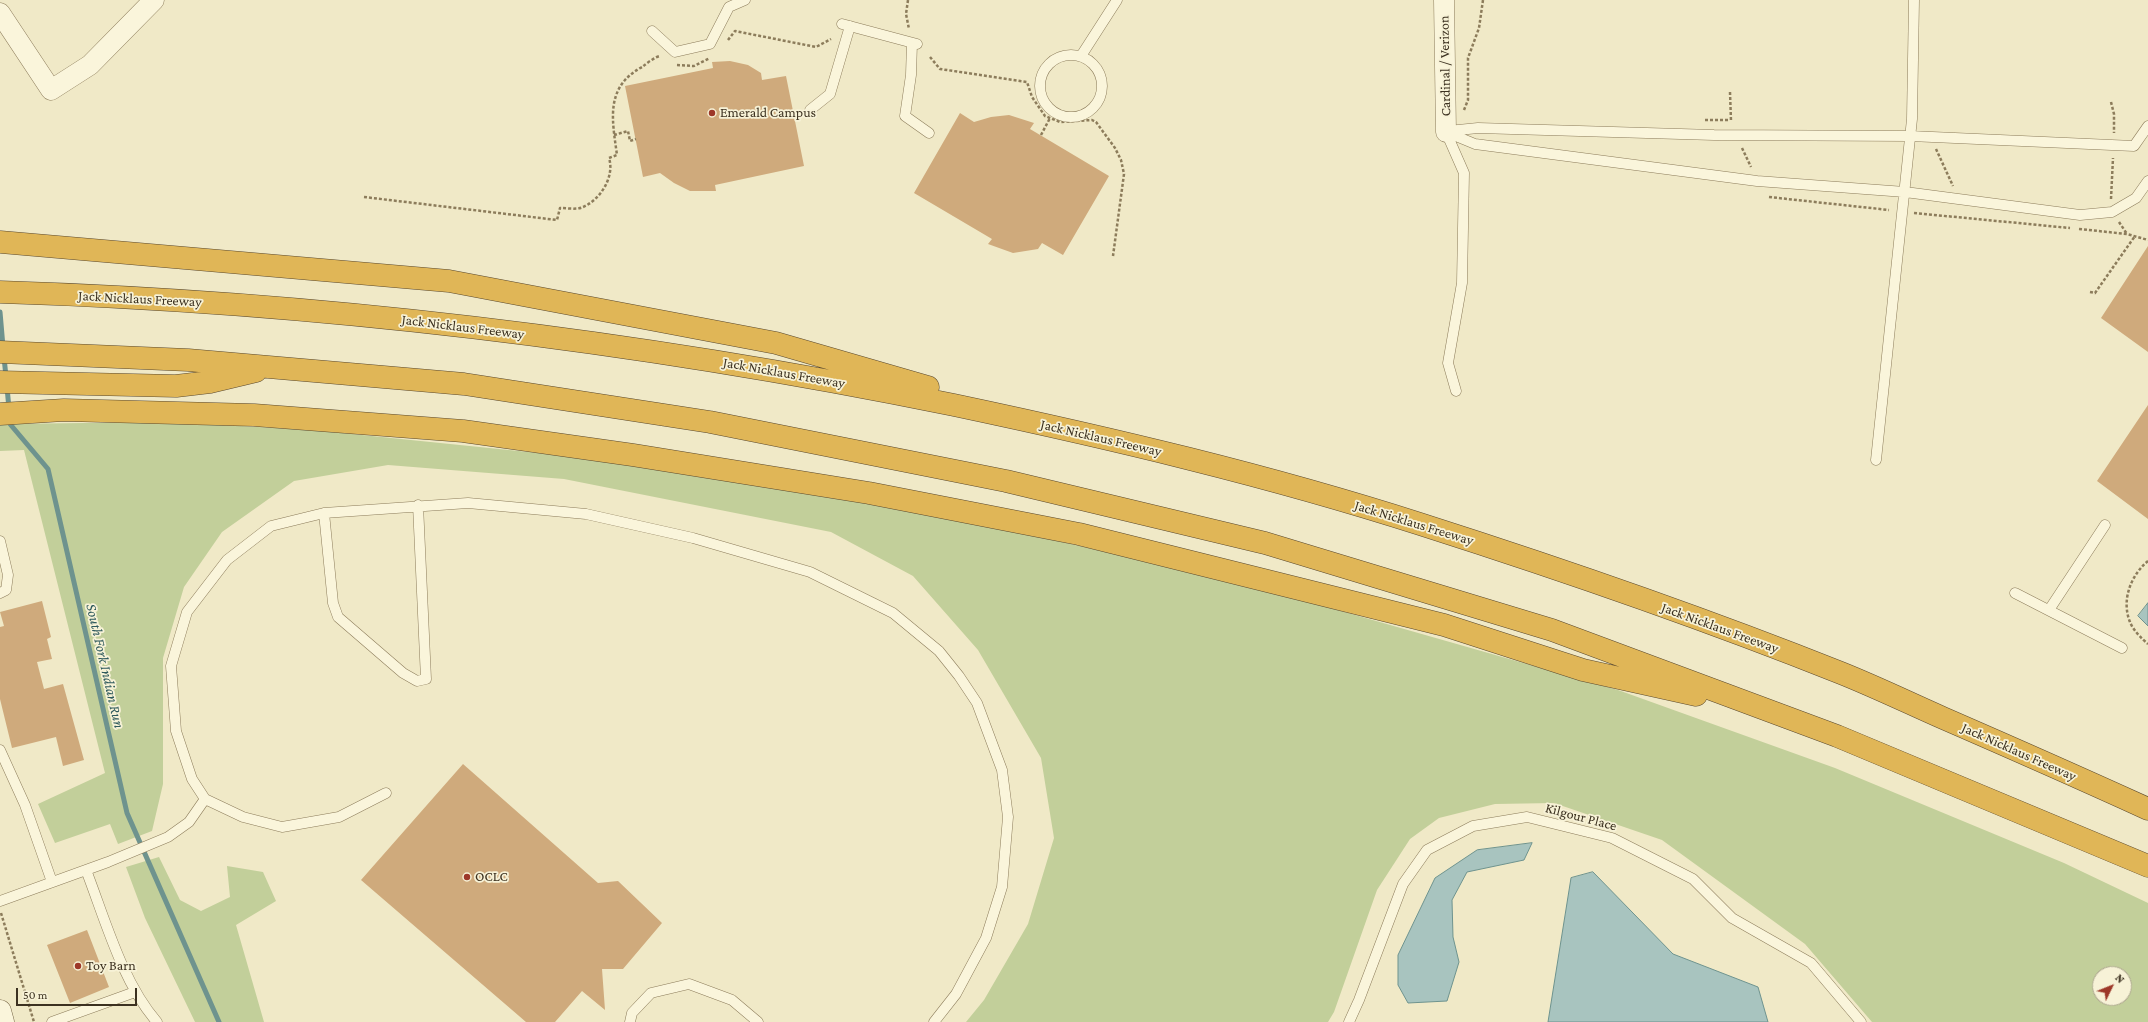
<!DOCTYPE html>
<style>
body{margin:0}
#map{position:relative;width:2148px;height:1022px;overflow:hidden;background:#f0e9c7;font-family:"Crimson Pro",serif}
canvas{display:block}
.north{position:absolute;left:2092px;top:966px;width:40px;height:40px;box-sizing:border-box;background:#f7f2d7;border:1px solid #aca58e;border-radius:50%;rotate:47deg;font-size:11px;font-weight:700;line-height:16px;text-align:center;color:#3c3120}
.north::after{content:'';display:block;margin:auto;width:14px;height:18px;background:#9d3829;clip-path:polygon(50% 0,100% 100%,50% 72%,0 100%)}
.scale{position:absolute;left:16px;top:988px;width:121px;height:18px;box-sizing:border-box;border:2px solid #3c3120;border-top:0;padding-left:5px;font-size:12px;line-height:14px;white-space:nowrap;color:#3c3120;-webkit-text-stroke:3px #f7f2d7;paint-order:stroke}
</style>
<div id="map">
<canvas width="2148" height="1022"></canvas>
<div class="north">N</div>
<div class="scale">50 m</div>
</div>
<script>
const ctx = document.querySelector('canvas').getContext('2d');
ctx.lineJoin = 'round';
function paint(path, color) {
  ctx.fillStyle = color;
  ctx.fill(path, 'evenodd');
}
function trace(path, color, width, dash) {
  ctx.strokeStyle = color;
  ctx.lineWidth = width;
  ctx.lineCap = dash ? 'butt' : 'round';
  ctx.setLineDash(dash || []);
  ctx.stroke(path);
}
function label(font, color, halo, rows, align = 'center') {
  ctx.font = font + ' "Crimson Pro",serif';
  ctx.lineWidth = 3.5;
  ctx.setLineDash([]);
  ctx.textBaseline = 'middle';
  ctx.strokeStyle = halo;
  ctx.fillStyle = color;
  for (const [text, x, y, turn = 0] of rows) {
    ctx.save();
    ctx.translate(x, y);
    ctx.rotate((+turn || 0) * Math.PI / 180);
    ctx.textAlign = isNaN(turn) ? turn : align;
    if (halo) ctx.strokeText(text, 0, 0);
    ctx.fillText(text, 0, 0);
    ctx.restore();
  }
}
const green = new Path2D(`
 M168 422 313 430 636 463 974 522 1243 583 1618 690 1835 768 2064 863 2148 903V1022H1872L1805 944 1662 840 1554 803 1495 804 1439 818 1410 839 1377 890 1334 1012 1328 1022H966L984 1000 1028 924 1054 838 1041 758 978 650 913 576 831 532 564 479 388 465 294 481 222 532 184 587 163 658V784L152 831 118 844 110 824 55 843 38 804 105 773 24 450 0 451V424ZM2100 974H2124V998H2100Z
 M159 857 180 900 201 911 230 897 227 866 263 872 276 901 236 925 264 1022H195L145 918 126 867Z`);
const water = new Path2D(`
 M2148 603V626L2138 616Z
 M1532 843 1524 860 1467 872 1452 900 1453 937 1459 962 1447 1001 1408 1003 1398 985V955L1435 878 1477 850Z
 M1593 872 1673 954 1758 987 1768 1022H1548L1571 878Z`);
const stream = new Path2D(`
 M0 312 3 347
 M4 357 6 377
 M7 387 9 409
 M10 419V424L48 469 127 813 219 1022`);
const building = new Path2D(`
 M730 61 748 65 761 73 762 80 786 76 804 166 715 185 716 191H690L674 183 660 173 643 177 625 86 713 68 712 62Z
 M960 113 974 122 991 117 1009 115 1034 123 1030 129 1109 176 1063 255 1042 243 1038 249 1013 253 988 244 992 239 914 193Z
 M2148 246V352L2101 318Z
 M2148 405V519L2097 481Z
 M42 601 51 637 47 639 52 659 37 662 44 689 63 684 84 760 63 766 56 737 12 748 0 699V627L4 626 0 612Z
 M463 764 598 883 618 881 662 923 623 969H602L605 1010 582 991 555 1022H526L361 880Z
 M87 930 109 987 70 1003 47 945Z`);
const path = new Path2D(`
 M908 0 906 14 909 29
 M728 40 735 31 816 47 831 39
 M930 57 940 69 1027 82 1032 97 1045 116 1060 122 1092 120 1096 122 1115 148 1121 160 1124 174 1113 256
 M677 65 694 66 710 58
 M1730 92 1731 121
 M2111 102 2114 114V133
 M1464 110 1468 100V58L1479 28 1483 0
 M1705 120H1730
 M614 135 628 131 630 141 636 139
 M1041 135 1050 118
 M1742 148 1751 167
 M1936 149 1953 186
 M364 197 557 220 560 208C567 208 577 210 583 207 600 200 615 177 609 158L617 155C612 119 605 87 642 67 647 63 655 57 660 56
 M1769 197 1889 210
 M2111 199 2113 158
 M1914 213 2070 228
 M2119 222 2127 234
 M2079 229 2127 234 2148 240
 M2090 292 2095 293 2135 236
 M2148 561C2131 575 2121 600 2130 622 2133 630 2142 639 2148 644
 M1 913 34 1022`);
const service = new Path2D(`
 M842 24 917 44
 M652 31 675 52 710 44 729 7 745 0
 M912 43 911 75 905 116 929 133
 M1040 86a31 31 0 1 1 62 0a31 31 0 1 1-62 0Z
 M1081 56 1117 0
 M810 110 830 94 850 26
 M1448 131 1478 128 1714 135 1910 136 2134 146 2148 126
 M1446 132 1475 144 1757 181 1905 192 2080 215 2112 212 2136 198 2148 181
 M1446 132 1464 173 1462 283 1448 363 1456 391
 M1876 460 1912 119 1914 0
 M324 513 333 603 338 617 403 673 417 681 426 679 418 505
 M0 541 8 575 6 590 0 593
 M2015 593 2122 648
 M2049 610 2105 525
 M0 750 25 805 52 882
 M386 793 339 817 282 827 243 817 205 799 192 779 176 731 171 666 187 612 227 560 271 526 324 513 468 503 586 514 693 538 810 572 893 613 939 651 959 676 977 703 1002 770 1008 817 1002 887 986 938 956 994 934 1022
 M86 870C105 919 122 982 157 1022
 M0 901 108 862 168 837 189 822 205 799
 M52 1022 135 992
 M630 1022 632 1013 651 993 689 984 732 1000 758 1022
 M1349 1022 1359 1000 1403 884 1427 850 1473 826 1527 817 1612 838 1693 879 1732 918 1811 963 1861 1022`);
const minor = new Path2D(`
 M1444 0 1446 132
 M0 13 51 90 90 65 154 0`);
const secondary = new Path2D(`
 M0 1011 3 1022`);
const motorway = new Path2D(`
 M0 242 449 281 776 343 928 387
 M0 292C320 302 640 341 954 405 1110 438 1267 475 1420 524 1561 569 1703 618 1841 673 1876 687 1909 703 1943 718 2012 748 2080 778 2148 809
 M0 352 188 360 464 384 710 422 1006 481 1265 543 1552 630 1837 736 2148 866
 M0 382 176 386 210 382 256 371
 M0 414 64 410 254 415 463 431 633 455 869 493 1079 534 1444 625 1583 670 1696 695`);
const markers = [
 [712,113,4,"#9d3829"],
 [467,877,4,"#9d3829"],
 [78,966,4,"#9d3829"]
];
const streetNames = [
 ["Cardinal / Verizon",1445,66,-91],
 ["Jack Nicklaus Freeway",140,299,3],
 ["Jack Nicklaus Freeway",463,327,7],
 ["Jack Nicklaus Freeway",784,373,10],
 ["Jack Nicklaus Freeway",1101,438,13],
 ["Jack Nicklaus Freeway",1414,523,17],
 ["Jack Nicklaus Freeway",1720,628,20],
 ["Jack Nicklaus Freeway",2019,752,24],
 ["Kilgour Place",1581,817,15]
];
const poiNames = [
 ["Emerald Campus",720,113],
 ["OCLC",475,877],
 ["Toy Barn",86,966]
];
const waterNames = [
 ["South Fork Indian Run",105,666,77]
];
paint(green, '#c2cf9a');
paint(water, '#a8c4bf');
trace(water, '#6e938e', 1);
trace(stream, '#6e938e', 5);
paint(building, '#cfaa7c');
trace(service, '#8c7c5b', 11);
trace(minor, '#8c7c5b', 21);
trace(secondary, '#6e5d3e', 23);
trace(motorway, '#5a492f', 23);
trace(path, '#8c7c5b', 2.5, [3, 2]);
trace(service, '#faf5db', 10);
trace(minor, '#faf5db', 20);
trace(secondary, '#faf5db', 22);
trace(motorway, '#e0b657', 22);
for (const [x, y, r, color] of markers) {
  const dot = new Path2D();
  dot.arc(x, y, r, 0, 2 * Math.PI);
  ctx.fillStyle = color;
  ctx.fill(dot);
  trace(dot, '#f7f2d7', 1.5);
}
label('14px', '#3c3120', '#f7f2d7', streetNames);
label('14px', '#3c3120', '#f7f2d7', poiNames, 'left');
label('italic 15px', '#2e595c', '#f7f2d7', waterNames);
</script>
